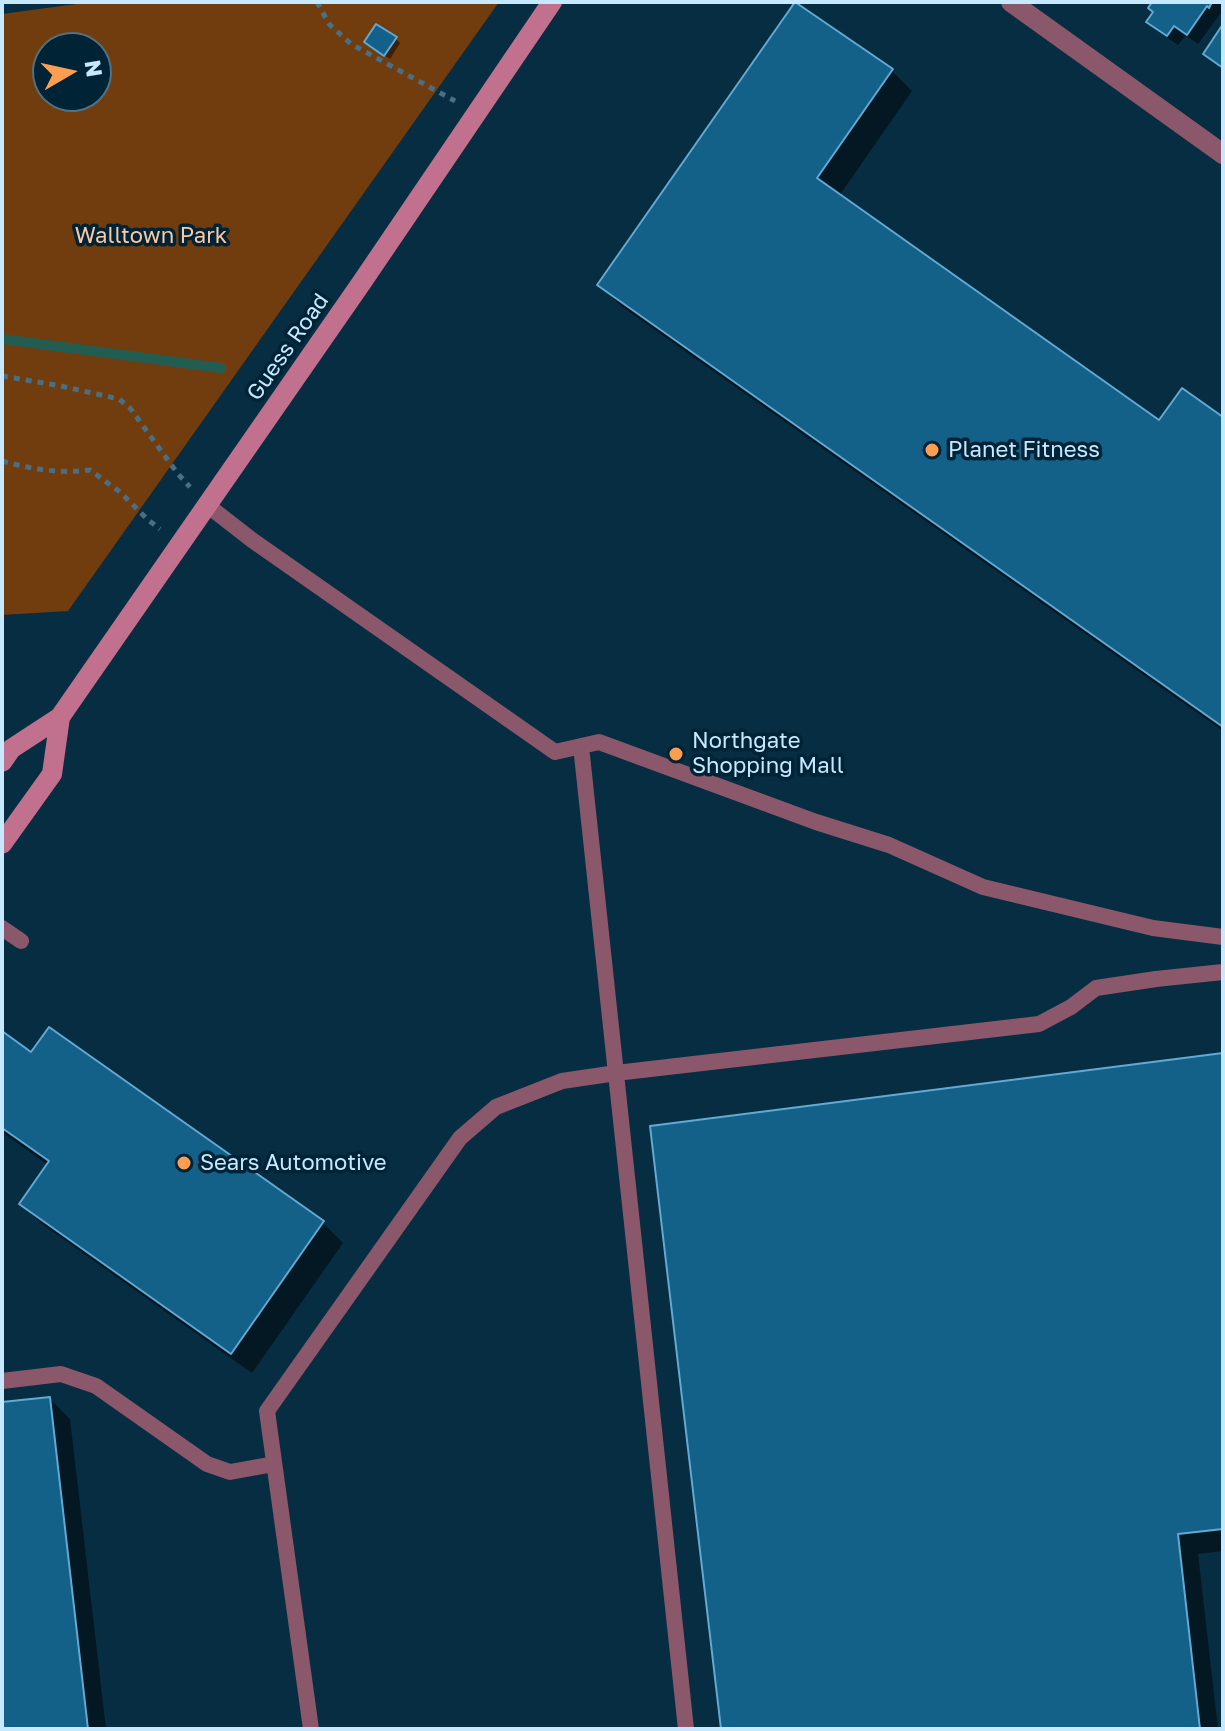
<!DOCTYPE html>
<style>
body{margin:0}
#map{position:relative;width:1225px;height:1731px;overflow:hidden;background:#062d41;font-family:"Golos Text",sans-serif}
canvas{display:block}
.frame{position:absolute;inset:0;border:4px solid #c7e9ff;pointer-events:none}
.north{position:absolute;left:32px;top:32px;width:80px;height:80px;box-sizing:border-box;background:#002336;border:2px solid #507286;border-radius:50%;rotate:81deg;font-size:22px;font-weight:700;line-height:32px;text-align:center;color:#c7e9ff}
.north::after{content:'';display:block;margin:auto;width:28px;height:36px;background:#fc9e52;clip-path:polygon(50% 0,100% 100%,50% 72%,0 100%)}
</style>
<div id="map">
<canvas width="1225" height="1731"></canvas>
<div class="frame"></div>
<div class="north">N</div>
</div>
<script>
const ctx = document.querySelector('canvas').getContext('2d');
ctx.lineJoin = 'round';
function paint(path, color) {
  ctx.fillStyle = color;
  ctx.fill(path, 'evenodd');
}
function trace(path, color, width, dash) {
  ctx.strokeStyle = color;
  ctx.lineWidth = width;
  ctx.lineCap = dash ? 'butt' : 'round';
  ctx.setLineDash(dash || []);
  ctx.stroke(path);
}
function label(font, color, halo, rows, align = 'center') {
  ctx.font = font + ' "Golos Text",sans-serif';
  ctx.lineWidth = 7;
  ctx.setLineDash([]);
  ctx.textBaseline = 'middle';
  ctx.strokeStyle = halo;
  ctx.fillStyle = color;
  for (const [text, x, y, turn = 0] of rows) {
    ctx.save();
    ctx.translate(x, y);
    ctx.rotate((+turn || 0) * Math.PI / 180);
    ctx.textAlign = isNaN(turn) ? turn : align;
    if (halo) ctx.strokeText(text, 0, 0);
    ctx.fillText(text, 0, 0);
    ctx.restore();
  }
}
const green = new Path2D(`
 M91 2H499L68 611 2 615V14ZM48 48H96V96H48Z`);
const shadow = new Path2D(`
 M1155 2H1223V10L1198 44 1186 35 1178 45 1159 32 1149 21 1155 12Z
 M396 39 400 43 390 59 371 47Z
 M892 71 912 91 839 196 1160 423 1223 419V731L621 306 600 285Z
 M2 1034 32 1055 323 1223 343 1243 252 1373 42 1224 21 1204 48 1165 2 1132Z
 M1223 1055V1551L1198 1554 1218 1729H723Z
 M50 1399 70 1419 106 1729H2V1404Z`);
const stream = new Path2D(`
 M2 339 221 368`);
const building = new Path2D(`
 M795 2 893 69 817 178 1159 420 1182 388 1223 417V727L597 285Z
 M1152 2H1212L1209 8 1207 6 1187 35 1174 26 1167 36 1146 22 1153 12 1148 8Z
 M376 24 397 37 384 56 364 42Z
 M1223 24V68L1203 54Z
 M49 1027 324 1221 231 1354 19 1204 49 1161 2 1128V1031L31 1052Z
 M1223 1053V1529L1178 1534 1200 1729H721L650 1126Z
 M50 1397 88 1729H2V1402Z`);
const path = new Path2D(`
 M317 2 329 24 351 44 455 101
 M2 376 61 386 119 399 130 408 178 474 190 487
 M2 461C31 469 60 474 90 470L120 492 147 519 160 529`);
const service = new Path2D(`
 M207 505 252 540 555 752 599 742 816 822 889 845 983 887 1153 928 1223 937
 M581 746 686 1729
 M2 928 21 941
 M2 1381 61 1374 96 1386 207 1464 230 1472 274 1464
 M311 1729 267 1411 460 1138 496 1107 562 1081 616 1073 1039 1024 1071 1007 1096 988 1156 979 1223 972`);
const minor = new Path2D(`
 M1011 2 1223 154`);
const secondary = new Path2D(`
 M2 762 11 749 60 717 362 282 552 2
 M2 844 52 774 60 717`);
const markers = [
 [932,450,8,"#fc9e52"],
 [676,754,8,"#fc9e52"],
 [184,1163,8,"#fc9e52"]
];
const parkNames = [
 ["Walltown Park",151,236]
];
const streetNames = [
 ["Guess Road",288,347,-55]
];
const poiNames = [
 ["Planet Fitness",948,450],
 ["Northgate",692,741],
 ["Shopping Mall",692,766],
 ["Sears Automotive",200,1163]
];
paint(green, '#713d0e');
paint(shadow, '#0007');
trace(stream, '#235d51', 10);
paint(building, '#136189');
trace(building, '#64a9d3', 2);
trace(path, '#4a6f84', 5, [6, 6]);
trace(service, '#8b576a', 16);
trace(minor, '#8b576a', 20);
trace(secondary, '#c1708e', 20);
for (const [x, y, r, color] of markers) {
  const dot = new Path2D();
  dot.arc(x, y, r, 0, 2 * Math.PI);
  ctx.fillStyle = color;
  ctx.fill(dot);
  trace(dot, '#002336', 3);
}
label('22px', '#fbc8a4', '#002336', parkNames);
label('22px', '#c7e9ff', '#002336', streetNames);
label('22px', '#c7e9ff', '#002336', poiNames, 'left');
</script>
